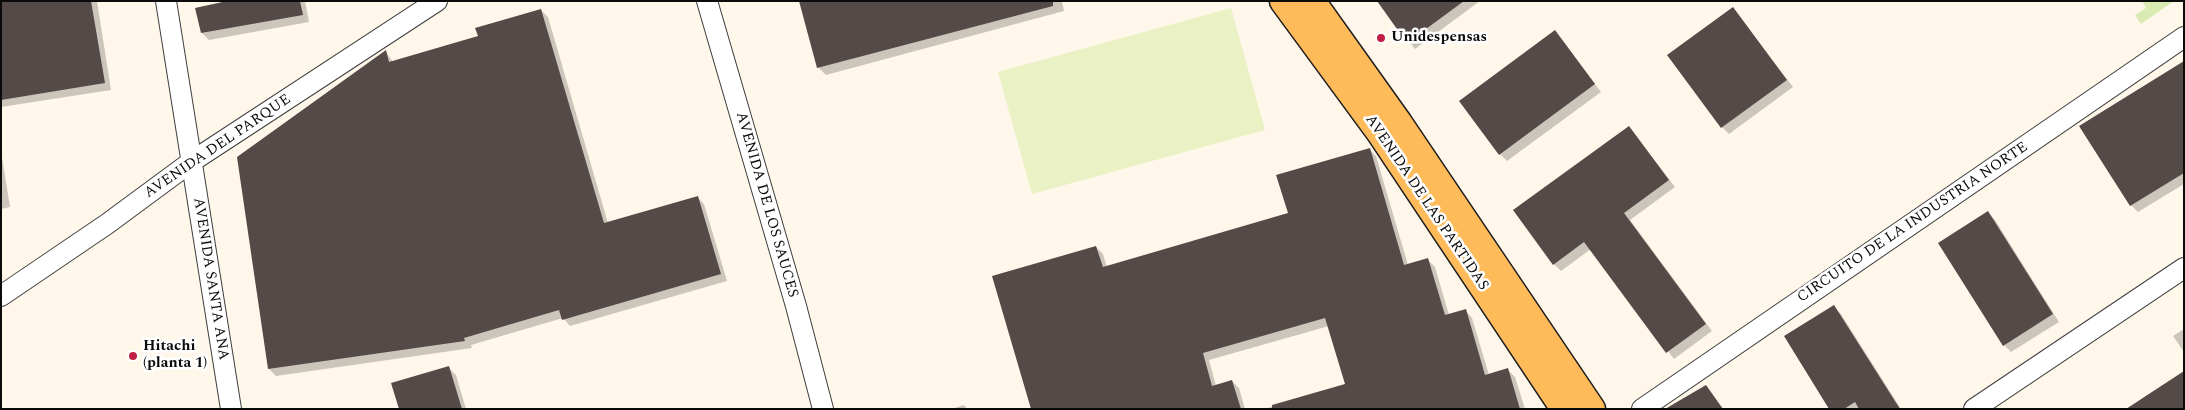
<!DOCTYPE html>
<style>
body{margin:0}
#map{position:relative;width:2185px;height:410px;overflow:hidden;background:#fff7ea;font-family:Spectral,serif}
canvas{display:block}
.frame{position:absolute;inset:0;border:2px solid #0b0b0b;pointer-events:none}
</style>
<div id="map">
<canvas width="2185" height="410"></canvas>
<div class="frame"></div>
</div>
<script>
const ctx = document.querySelector('canvas').getContext('2d');
ctx.lineJoin = 'round';
function paint(path, color) {
  ctx.fillStyle = color;
  ctx.fill(path, 'evenodd');
}
function trace(path, color, width, dash) {
  ctx.strokeStyle = color;
  ctx.lineWidth = width;
  ctx.lineCap = dash ? 'butt' : 'round';
  ctx.setLineDash(dash || []);
  ctx.stroke(path);
}
function label(font, color, halo, rows, align = 'center') {
  ctx.font = font + ' Spectral,serif';
  ctx.lineWidth = 5;
  ctx.setLineDash([]);
  ctx.textBaseline = 'middle';
  ctx.strokeStyle = halo;
  ctx.fillStyle = color;
  for (const [text, x, y, turn = 0] of rows) {
    ctx.save();
    ctx.translate(x, y);
    ctx.rotate((+turn || 0) * Math.PI / 180);
    ctx.textAlign = isNaN(turn) ? turn : align;
    if (halo) ctx.strokeText(text, 0, 0);
    ctx.fillText(text, 0, 0);
    ctx.restore();
  }
}
const green = new Path2D(`
 M2142 1H2174L2141 24 2135 15 2146 8Z`);
const pitch = new Path2D(`
 M1231 8 1265 130 1032 194 998 72Z`);
const shadow = new Path2D(`
 M1 1H97L111 90 1 107Z
 M233 1H305L309 22 209 40 202 33Z
 M801 1H1062L1064 11 826 75 819 68Z
 M1378 1H1480L1415 49Z
 M1733 9 1793 87 1729 134 1722 127Z
 M541 10 548 17 608 223 697 197 704 204 727 281 570 326 563 318 471 345 472 348 276 376 269 369 239 157 386 52 393 62 479 37Z
 M1555 32 1601 92 1507 161 1500 154Z
 M2184 62V184L2138 212 2131 205 2081 126Z
 M1629 127 1675 187 1630 220 1712 331 1674 359 1591 249 1561 271 1554 264Z
 M1369 149 1376 156 1408 265 1428 260 1435 267 1449 315 1465 310 1472 318 1489 375 1508 370 1515 377 1525 409H1264L1346 385 1329 326 1209 360 1216 386 1232 381 1239 388 1245 409H1032L1096 247 1103 254 1107 267 1289 214Z
 M1 151 10 207 1 209Z
 M1988 213 1995 220 2059 322 2011 352 2004 345Z
 M1834 307 1841 314 1901 409H1831Z
 M2184 329V352L2173 336Z
 M449 368 456 375 466 409H400Z
 M964 405 967 409H951Z`);
const building = new Path2D(`
 M1 1H91L105 83 1 100Z
 M227 1H300L303 15 201 33 195 8Z
 M799 1H1053V6L817 68Z
 M1377 1H1464L1407 43Z
 M1733 7 1787 80 1721 128 1667 55Z
 M541 9 604 223 698 196 721 274 562 320 559 310 464 338 465 341 268 369 237 157 386 50 389 62 478 36 475 28Z
 M1555 30 1595 84 1499 155 1459 101Z
 M2184 61V173L2130 206 2079 126Z
 M1629 126 1669 180 1624 213 1706 324 1666 353 1584 242 1553 265 1513 210Z
 M1370 148 1404 265 1428 258 1445 315 1466 309 1485 375 1508 368 1520 409H1272V405L1345 384 1325 318 1203 353 1212 386 1232 380 1241 409H1031L992 276 1096 246 1103 267 1288 213 1276 175Z
 M1988 211 2053 314 2003 346 1938 243Z
 M1834 305 1900 409H1859L1855 402 1844 409H1829L1784 336Z
 M449 366 462 409H399L391 383Z
 M2184 371V409H2126Z
 M1706 385 1723 409H1665Z`);
const minor = new Path2D(`
 M166 1 231 409
 M707 1 796 306 823 409
 M1 296 107 224 191 162 437 1
 M1642 409 2184 37
 M1974 409 2184 268`);
const major = new Path2D(`
 M1283 1 1380 133 1564 409
 M1312 1 1399 123 1592 409`);
const markers = [
 [1381,38,5,"#c11e43"],
 [133,356,5,"#c11e43"]
];
const poiNames = [
 ["Unidespensas",1391,38],
 ["Hitachi",143,347],
 ["(planta 1)",143,364]
];
const streetNames = [
 ["AVENIDA DEL PARQUE",218,147,-34],
 ["AVENIDA DE LAS PARTIDAS",1426,203,56],
 ["AVENIDA DE LOS SAUCES",766,205,74],
 ["CIRCUITO DE LA INDUSTRIA NORTE",1913,223,-34],
 ["AVENIDA SANTA ANA",210,279,81]
];
paint(green, '#d9eab2');
paint(pitch, '#eaf1c5');
paint(shadow, '#0003');
paint(building, '#544a47');
trace(minor, '#3e3e3e', 22);
trace(major, '#1c1c1c', 29);
trace(minor, '#fff', 20);
trace(major, '#ffba5a', 26);
for (const [x, y, r, color] of markers) {
  const dot = new Path2D();
  dot.arc(x, y, r, 0, 2 * Math.PI);
  ctx.fillStyle = color;
  ctx.fill(dot);
  trace(dot, '#fff', 2);
}
label('bold 15px', '#0b0b0b', '#fff', poiNames, 'left');
label('15px', '#0b0b0b', '#fff', streetNames);
</script>
